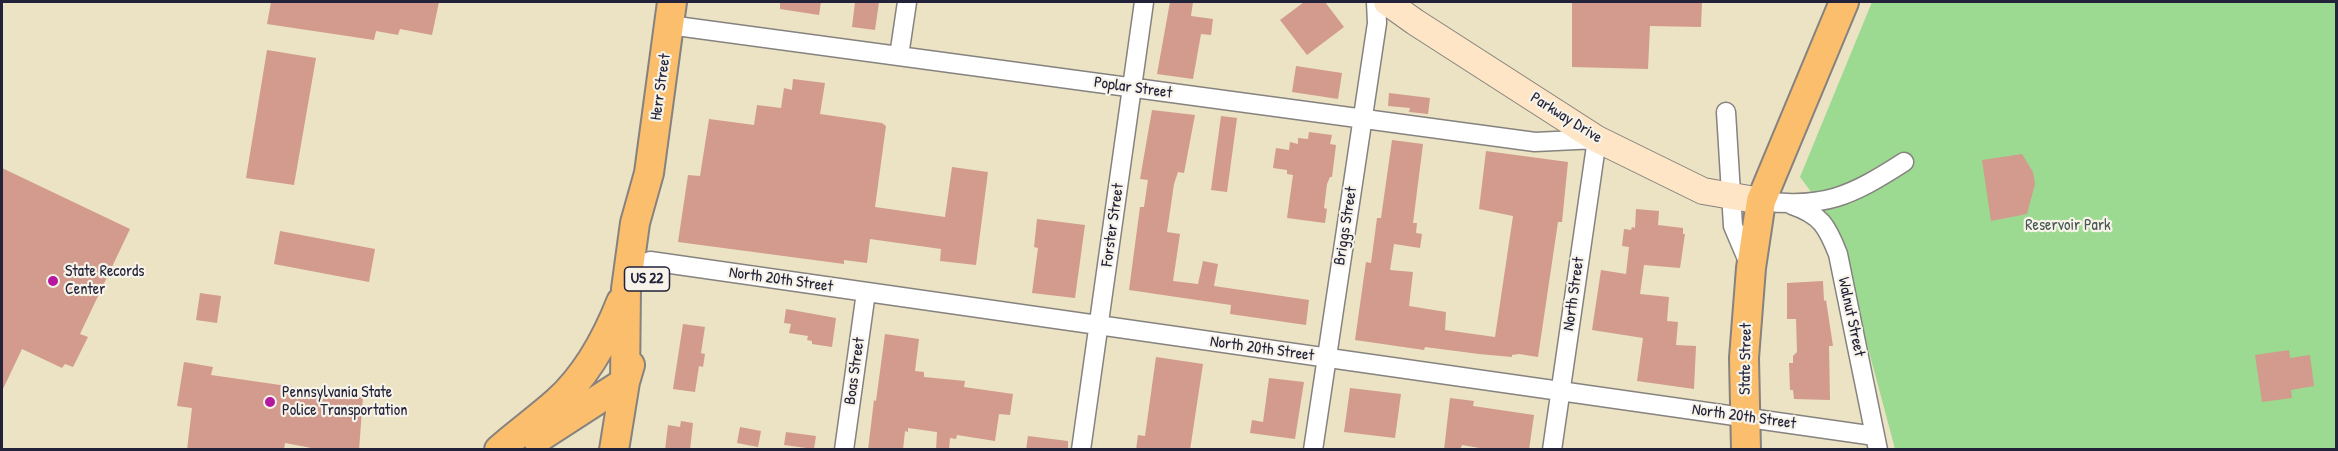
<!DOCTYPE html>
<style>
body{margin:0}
#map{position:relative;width:2338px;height:451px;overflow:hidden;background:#ebe3c3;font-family:"Patrick Hand",sans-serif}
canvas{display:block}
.frame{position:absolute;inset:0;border:3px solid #22223b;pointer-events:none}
</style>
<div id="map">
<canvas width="2338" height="451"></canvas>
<div class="frame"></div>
</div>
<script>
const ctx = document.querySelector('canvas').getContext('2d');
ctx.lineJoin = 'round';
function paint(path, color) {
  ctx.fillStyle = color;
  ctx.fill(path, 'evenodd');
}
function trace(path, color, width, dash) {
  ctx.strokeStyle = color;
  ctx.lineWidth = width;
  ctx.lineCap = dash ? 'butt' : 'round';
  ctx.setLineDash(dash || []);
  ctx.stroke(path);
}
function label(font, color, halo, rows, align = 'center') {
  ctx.font = font + ' "Patrick Hand",sans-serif';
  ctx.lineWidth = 4.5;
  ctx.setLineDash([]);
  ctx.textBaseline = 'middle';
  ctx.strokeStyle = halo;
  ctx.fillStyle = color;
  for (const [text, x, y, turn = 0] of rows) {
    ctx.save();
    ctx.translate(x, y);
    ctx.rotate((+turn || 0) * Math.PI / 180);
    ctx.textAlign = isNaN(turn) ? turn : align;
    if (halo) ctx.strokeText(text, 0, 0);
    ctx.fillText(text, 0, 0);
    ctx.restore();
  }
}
const green = new Path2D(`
 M1872 2H2336V449H1895L1835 224 1800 177Z`);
const building = new Path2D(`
 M271 2H439L432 35 400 29 398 35 376 31 374 40 267 24Z
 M780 2H821L819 15 780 9Z
 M855 2H879L875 30 852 27Z
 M1170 2H1193L1191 16 1213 19 1211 35 1201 34 1193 79 1157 74Z
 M1304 2H1325L1344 27 1307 55 1280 20Z
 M1572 2H1702L1701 27 1650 26 1648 69 1572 67Z
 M267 50 316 58 294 185 246 178Z
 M1296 66 1342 73 1338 99 1292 92Z
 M793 79 825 83 820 114 882 123 886 126 875 207 945 217 952 167 988 172 976 265 940 261 941 249 870 239 867 263 844 260V264L678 242 688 175 700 176 709 119 754 125 757 105 781 108 784 88 792 90Z
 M1389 93 1430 98 1428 114 1409 112 1410 108 1388 106Z
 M1152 110 1195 115 1184 173 1178 172 1174 184 1167 232 1180 234 1173 281 1198 284 1203 261 1218 264 1214 286 1309 300 1306 325 1230 314 1231 305 1129 290 1140 207H1144L1148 180 1140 179Z
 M1221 116 1237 118 1227 192 1211 190Z
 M1309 132 1332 135 1330 144 1336 145 1332 177H1330L1327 184 1324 208 1327 209 1325 223 1287 218 1293 175 1287 174V170L1273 168 1276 148 1289 150 1290 142 1298 144V138L1308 139Z
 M1392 140 1423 144 1413 223H1417L1416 233 1422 234 1420 248 1394 244 1390 270 1413 272 1409 306 1446 312 1445 330 1495 337 1513 216 1479 209 1486 151 1568 162 1562 222H1558L1538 357 1519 354 1512 355V357L1479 354 1425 347 1424 350 1355 340 1366 262 1371 263 1377 218H1381Z
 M2022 154 2033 172 2035 184 2027 214 1991 221 1982 160Z
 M2 168 130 229 80 334 88 337 73 367 65 364 62 368 22 349 2 391Z
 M1636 209 1659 211 1658 225 1683 228V234H1685L1680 268 1644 265 1640 294 1669 297 1667 321 1678 322 1676 345 1696 346 1694 389 1637 381 1643 338 1592 330 1601 270 1626 274 1629 247 1622 246 1624 229 1631 230 1632 227 1635 228Z
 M1037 219 1085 225 1075 298 1032 293 1038 248 1034 247Z
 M280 231 375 249 369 282 274 264Z
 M1823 281 1824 301 1826 300 1833 346H1829L1830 400 1794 399 1793 390H1790L1789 363H1793V356L1797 352 1796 319H1787V283Z
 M200 293 221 296 217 323 196 320Z
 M786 309 836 318 832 347 812 344V341L807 340 808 336 789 333 791 324 784 323Z
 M683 324 705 327 701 353 705 354 703 367 699 366 695 392 673 389Z
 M885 334 919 339 915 371 924 372V377L965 381 964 387 1013 394 1010 415 999 414 995 441 957 435 956 439 950 438 949 450H936L937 432 908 428V432L905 431 903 450H868L874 400 876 401Z
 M2289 350 2290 358 2310 355 2314 386 2291 390 2292 398 2262 402 2255 355Z
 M1156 357 1203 364 1190 450H1136L1138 435 1145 436Z
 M184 362 213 367 211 375 363 397 359 450H322L285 443 284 450H187L192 408 177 406Z
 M1269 378 1304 382 1295 439 1250 433 1252 420 1263 422Z
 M1350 388 1401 394 1395 438 1344 432Z
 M1450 398 1474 401 1473 406 1534 415 1529 450 1493 448 1491 450 1462 445 1460 450H1444Z
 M681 421 693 423 690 450H665L668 425 680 427Z
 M740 427 761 431 758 447 737 443Z
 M786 432 816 436 814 449 784 445Z
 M1028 436 1068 441V450H1026Z`);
const street = new Path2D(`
 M669 25 1535 142 1597 139 1552 450
 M899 56 907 2
 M1726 112 1733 226 1750 266
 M1761 201C1824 209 1851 196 1904 162
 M1792 205C1821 215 1827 226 1838 254L1878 450
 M650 261 1875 436
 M844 450 866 292
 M1081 450 1144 2
 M1313 450 1377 23 1376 2`);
const secondary = new Path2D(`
 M1387 2 1415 22 1597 139 1703 191 1761 201`);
const primary = new Path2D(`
 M625 382 626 289 635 223 649 173 672 2
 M537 439 625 382
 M499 450C518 433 538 419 557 402 587 375 606 340 621 302
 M614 450 625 382 630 365
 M1746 450 1744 358 1751 268 1761 201 1844 2`);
const markers = [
 [53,281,6,"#b5179e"],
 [270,402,6,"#b5179e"]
];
const shields = [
 [647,279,45]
];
const shieldNames = [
 ["US 22",647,279]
];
const streetNames = [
 ["Herr Street",661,87,-82],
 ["Poplar Street",1133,88,8],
 ["Parkway Drive",1566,118,32],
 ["Forster Street",1113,225,-82],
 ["Briggs Street",1346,226,-81],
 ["North 20th Street",781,280,8],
 ["North Street",1574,294,-82],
 ["Walnut Street",1851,317,78],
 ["North 20th Street",1262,349,8],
 ["State Street",1746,359,-89],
 ["Boas Street",855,371,-82],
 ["North 20th Street",1744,417,8]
];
const parkNames = [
 ["Reservoir Park",2068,226]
];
const poiNames = [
 ["State Records",65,272],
 ["Center",65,290],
 ["Pennsylvania State",282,393],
 ["Police Transportation",282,411]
];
paint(green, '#9bda90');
paint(building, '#d29b8d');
trace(street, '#86827f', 21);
trace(secondary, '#86827f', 28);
trace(primary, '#86827f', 32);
trace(street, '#fff', 18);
trace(secondary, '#fde5c5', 26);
trace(primary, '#fabe6d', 28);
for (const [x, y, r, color] of markers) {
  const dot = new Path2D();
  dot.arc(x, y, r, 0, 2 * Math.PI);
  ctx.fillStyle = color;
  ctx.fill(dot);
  trace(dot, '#f7f3e8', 2);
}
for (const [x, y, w] of shields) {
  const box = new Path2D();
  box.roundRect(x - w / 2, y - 12, w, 24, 4.5);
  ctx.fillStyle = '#f7f3e8';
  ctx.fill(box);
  trace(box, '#22223b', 1.5);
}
label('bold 15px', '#22223b', null, shieldNames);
label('16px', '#22223b', '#f7f3e8', streetNames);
label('16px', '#465954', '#f7f3e8', parkNames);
label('16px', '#22223b', '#f7f3e8', poiNames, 'left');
</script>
